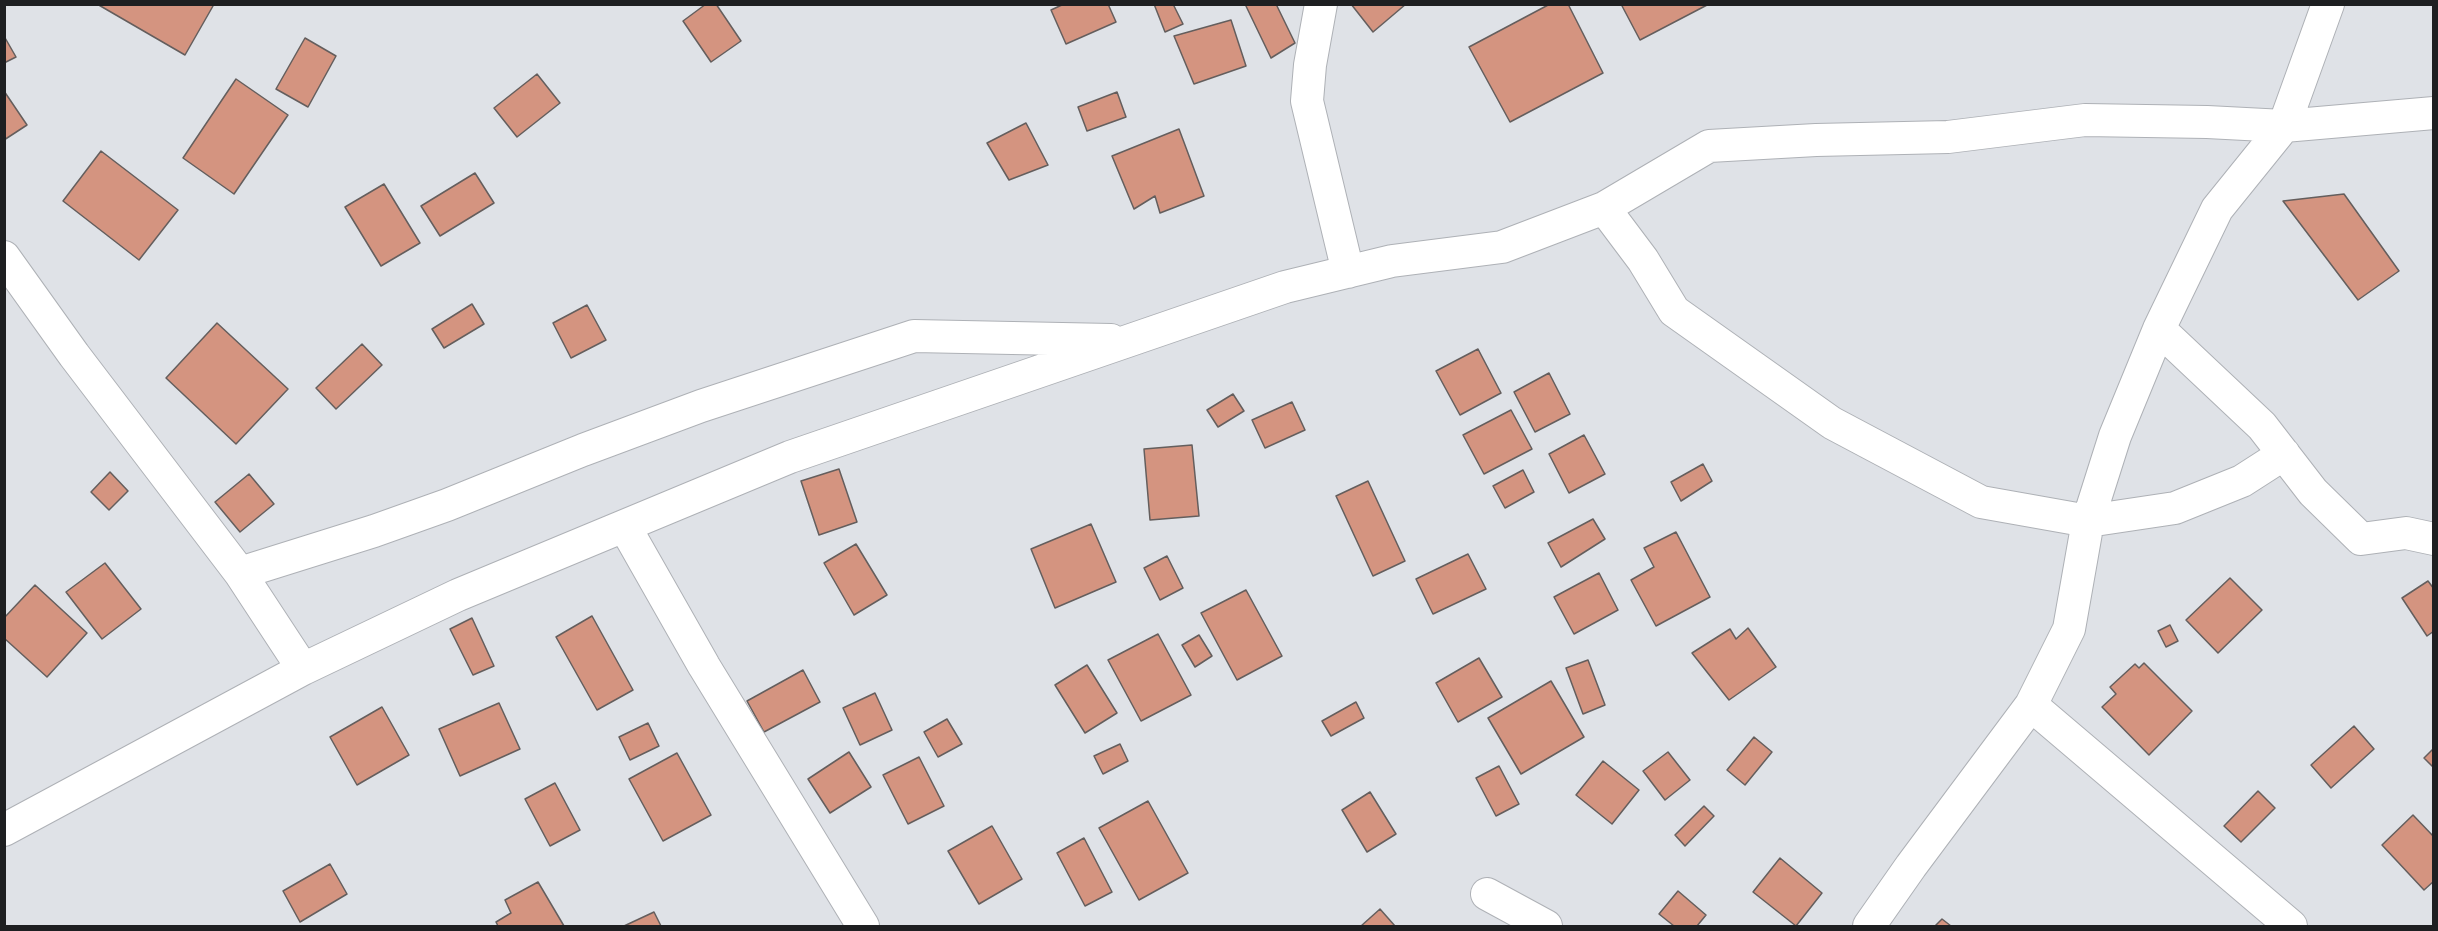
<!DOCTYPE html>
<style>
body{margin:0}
#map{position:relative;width:2438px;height:931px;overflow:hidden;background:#dfe2e7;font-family:"Open Sans",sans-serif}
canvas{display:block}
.frame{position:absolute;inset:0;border:6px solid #1e1f21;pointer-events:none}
</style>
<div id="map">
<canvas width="2438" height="931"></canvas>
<div class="frame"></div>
</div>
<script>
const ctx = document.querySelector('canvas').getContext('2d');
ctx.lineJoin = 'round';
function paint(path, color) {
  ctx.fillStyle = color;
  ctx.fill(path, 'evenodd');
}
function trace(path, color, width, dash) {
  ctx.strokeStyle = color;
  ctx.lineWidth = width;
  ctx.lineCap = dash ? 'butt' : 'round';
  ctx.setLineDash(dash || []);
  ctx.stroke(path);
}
const building = new Path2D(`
 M97 4H210L213 6 185 55Z
 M706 4H716L741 41 711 62 683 21Z
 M1064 4H1108L1116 22 1066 44 1051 10Z
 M1154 4H1173L1183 24 1165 32Z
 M1245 4H1276L1295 43 1271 58Z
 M1351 4H1406L1373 32Z
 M1550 4H1568L1603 73 1510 122 1469 47Z
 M1621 4H1709L1640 40Z
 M1231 20 1246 66 1194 84 1174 36Z
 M4 36 16 57 4 63Z
 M305 38 336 56 308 107 276 89Z
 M537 74 560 103 517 137 494 108Z
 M236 79 288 115 234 194 183 158Z
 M4 91 27 125 4 140Z
 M1117 92 1126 117 1087 131 1078 107Z
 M1026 123 1048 165 1009 180 987 143Z
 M1179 129 1204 196 1160 213 1155 196 1134 209 1112 156Z
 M101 151 178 210 139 260 63 201Z
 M475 173 494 203 440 236 421 206Z
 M384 184 420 243 381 266 345 207Z
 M2344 194 2399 271 2358 300 2283 201Z
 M472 304 484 324 444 348 432 329Z
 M587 305 606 340 571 358 553 323Z
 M217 323 288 389 236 444 166 378Z
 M362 344 382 365 336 409 316 388Z
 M1478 349 1501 393 1460 415 1436 371Z
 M1549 373 1570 414 1535 432 1514 392Z
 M1233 394 1244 411 1218 427 1207 410Z
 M1292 402 1305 430 1265 448 1252 420Z
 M1511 410 1532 449 1484 474 1463 435Z
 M1584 435 1605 474 1569 493 1549 454Z
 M1192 445 1199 516 1150 520 1144 449Z
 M1703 464 1712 481 1681 501 1671 482Z
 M839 469 857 522 819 535 801 481Z
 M1523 470 1534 492 1505 508 1493 486Z
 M110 472 128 491 109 510 91 492Z
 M249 474 274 504 240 532 215 502Z
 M1368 481 1405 561 1373 576 1336 496Z
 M1593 519 1605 539 1561 567 1548 543Z
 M1091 524 1116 582 1055 608 1031 549Z
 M1676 532 1710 597 1656 626 1631 580 1654 567 1644 548Z
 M856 544 887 595 854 615 824 563Z
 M1468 554 1486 589 1433 614 1416 579Z
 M1167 556 1183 588 1160 600 1144 568Z
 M105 563 141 609 102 639 66 592Z
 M1599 573 1618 610 1574 634 1554 597Z
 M2230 578 2262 610 2218 653 2186 620Z
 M2428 581 2434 589V631L2427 636 2402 598Z
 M35 585 87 633 47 677 4 638V618Z
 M1246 590 1282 656 1237 680 1201 613Z
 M592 616 633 690 597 710 556 637Z
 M472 618 494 666 473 675 450 629Z
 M2170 625 2178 641 2166 647 2158 631Z
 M1748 628 1776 667 1729 700 1692 653 1730 629 1736 639Z
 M1158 634 1191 695 1141 721 1108 660Z
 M1199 635 1212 656 1195 667 1182 645Z
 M1479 658 1502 697 1458 722 1436 683Z
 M1588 660 1605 705 1583 714 1566 668Z
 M2144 663 2192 711 2149 755 2102 707 2116 694 2110 687 2135 664 2139 668Z
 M1087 665 1117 713 1085 733 1055 685Z
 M803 670 820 702 764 732 747 701Z
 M1551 681 1584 737 1521 774 1488 718Z
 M875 693 892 730 860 745 843 708Z
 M1356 702 1364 718 1331 736 1322 721Z
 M499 703 520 749 460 776 439 729Z
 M382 707 409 755 357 785 330 737Z
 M947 719 962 744 938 757 924 732Z
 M648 723 659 746 630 760 619 737Z
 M2354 726 2374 749 2331 788 2311 765Z
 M1754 737 1772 752 1745 785 1727 770Z
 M1120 744 1128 761 1103 774 1094 756Z
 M2434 748V768L2424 758Z
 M849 752 871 787 830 813 808 779Z
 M1668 752 1690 780 1665 800 1643 771Z
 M677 753 711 815 663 841 629 779Z
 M919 757 944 806 908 824 883 775Z
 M1603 761 1639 790 1612 824 1576 795Z
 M1499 766 1519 804 1496 816 1476 778Z
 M555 783 580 830 550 846 525 799Z
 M2258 791 2275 808 2241 842 2224 826Z
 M1370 792 1396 834 1367 852 1342 810Z
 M1148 801 1188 873 1139 900 1099 828Z
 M1704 806 1714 816 1685 846 1675 835Z
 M2413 815 2434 837V881L2424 890 2382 845Z
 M992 826 1022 879 979 904 948 851Z
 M1084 838 1112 892 1085 906 1057 853Z
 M1780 858 1822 893 1796 926 1753 892Z
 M330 864 347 894 300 922 283 891Z
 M538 882 564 926H498L496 922 511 913 505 900Z
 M1678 891 1706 915 1697 926H1674L1659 914Z
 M1380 909 1395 926H1361Z
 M654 912 661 926H624Z
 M1942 919 1951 926H1935Z`);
const minor = new Path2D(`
 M1321 4 1310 65 1307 101 1348 272
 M1604 208 1709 146 1816 140 1948 137 2085 120 2207 122 2284 126 2434 113
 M4 257 74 355 240 573 303 669
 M2159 329 2262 426 2313 492 2361 539 2406 533 2434 539
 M625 527 704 666 863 926
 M240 573 374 531 447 505 583 450 701 406 914 336 1111 340
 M2031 705 2291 926
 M4 830 303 669 458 595 790 457 1285 287 1392 261 1502 247 1604 208 1643 260 1674 311 1832 423 1981 502 2088 521 2175 508 2242 481 2284 454
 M1487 894 1546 926
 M1869 926 1911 866 2031 705 2069 629 2088 521 2115 436 2159 329 2217 209 2284 126 2328 4`);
paint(building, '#d49480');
trace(building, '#645e5d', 1.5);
trace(minor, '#aeb1b6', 34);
trace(minor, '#fff', 32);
</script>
